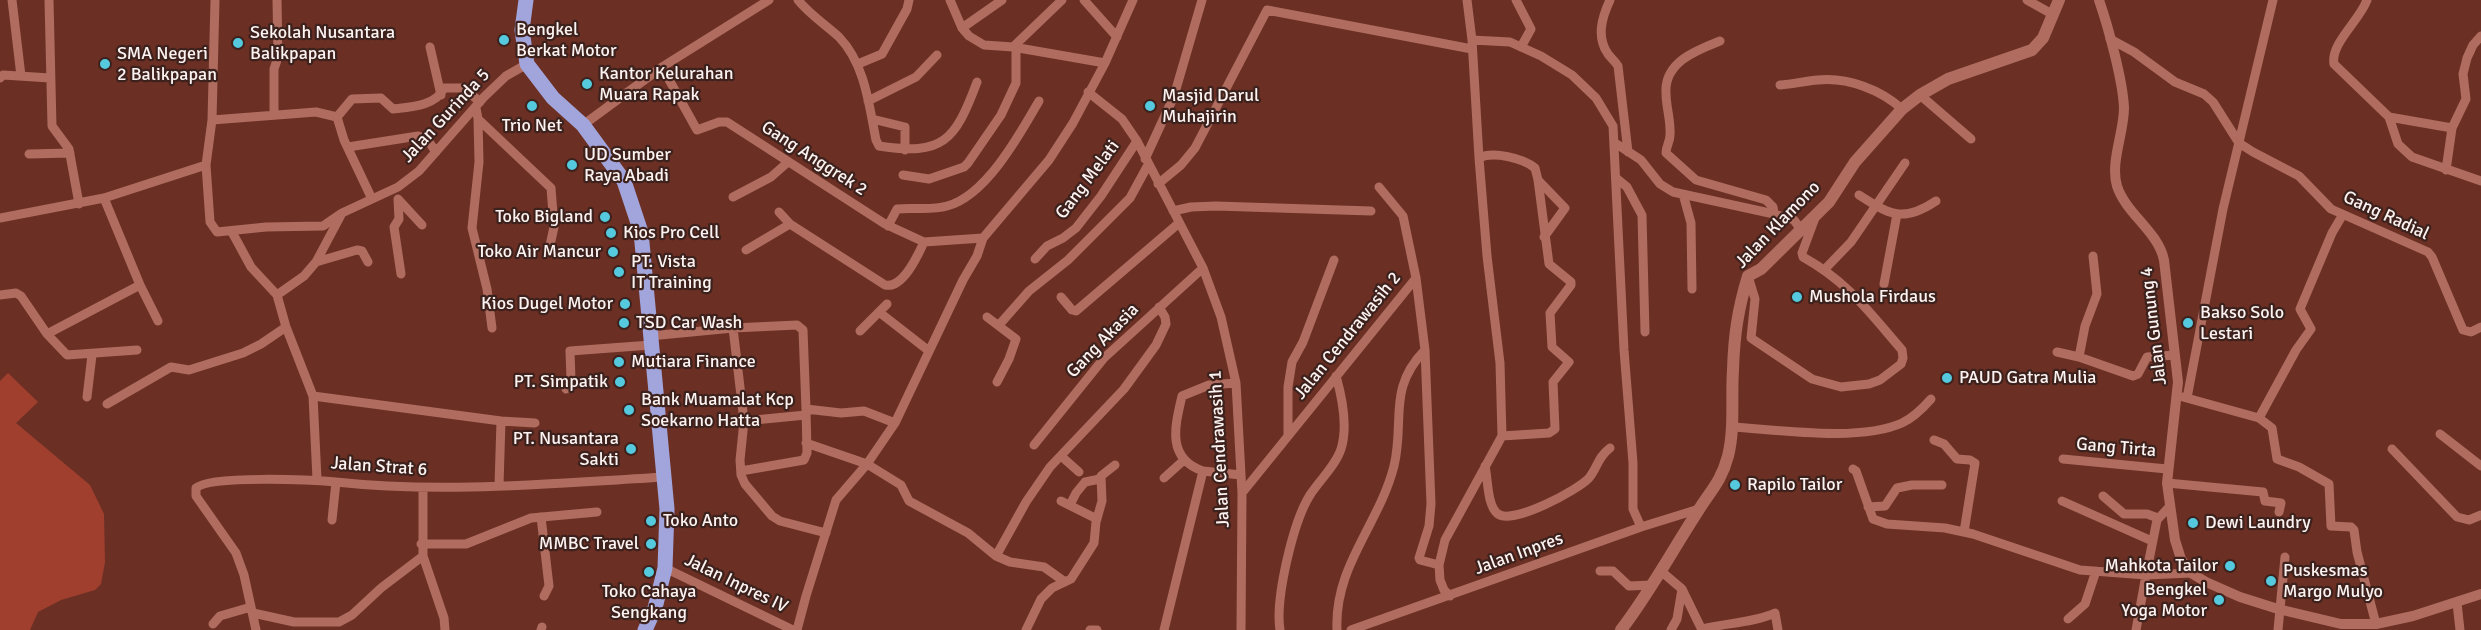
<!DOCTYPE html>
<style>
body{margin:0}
canvas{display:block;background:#6b2f24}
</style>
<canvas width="2481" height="630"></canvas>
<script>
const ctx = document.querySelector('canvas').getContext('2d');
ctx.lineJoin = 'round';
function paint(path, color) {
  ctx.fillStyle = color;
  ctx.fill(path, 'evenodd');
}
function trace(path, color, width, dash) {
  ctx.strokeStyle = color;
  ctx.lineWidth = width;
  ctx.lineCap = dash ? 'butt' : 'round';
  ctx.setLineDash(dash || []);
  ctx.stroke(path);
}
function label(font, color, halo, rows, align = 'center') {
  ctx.font = font + ' Signika,sans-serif';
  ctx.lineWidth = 4.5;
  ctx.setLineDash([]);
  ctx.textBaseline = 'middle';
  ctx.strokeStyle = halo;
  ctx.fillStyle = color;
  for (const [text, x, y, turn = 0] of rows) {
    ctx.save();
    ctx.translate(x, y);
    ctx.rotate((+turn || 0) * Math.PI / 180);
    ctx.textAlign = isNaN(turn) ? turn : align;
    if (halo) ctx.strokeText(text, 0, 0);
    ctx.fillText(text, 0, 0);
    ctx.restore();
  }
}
const green = new Path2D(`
 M8 373 38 402 16 423 90 485 104 514 105 562 101 584 95 590 61 600 38 612 30 630H0V381Z`);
const minor = new Path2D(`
 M12 0 21 76
 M49 0 52 126 69 149 79 204
 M215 0 212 120 206 165 210 222 217 232 266 227 323 226 342 213 398 187 419 171 484 97 506 76 527 64
 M798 0C810 15 825 24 839 37 865 64 869 105 876 140L879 146C943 156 955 141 977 82
 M950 0 962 28 969 36 984 45 1013 47 1105 63
 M1084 0 1117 37
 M1467 0 1472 40
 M1516 0 1531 29 1521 47
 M1610 0C1602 17 1596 37 1608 54 1611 58 1615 61 1618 66L1628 152
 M2027 0 2052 14
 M2367 0C2360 20 2330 44 2334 64L2389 117 2452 128 2446 170
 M962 28 1002 0
 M2110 39 2134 52 2175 82 2204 94 2213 102 2239 143 2253 152 2299 176 2331 209 2428 252 2432 257 2463 330 2471 332 2481 327
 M1720 41C1697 50 1664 62 1666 93 1666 107 1671 121 1670 135 1670 142 1666 146 1666 153L1696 180 1766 200 1773 207 1774 214
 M430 47 441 95
 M1013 47 1062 0
 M858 64 882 54 907 9 909 0
 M662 67 697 130 719 122H727L885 224 924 242 983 238
 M0 78 3 75 50 78
 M1780 85C1793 84 1806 81 1818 80 1848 77 1881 90 1902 109
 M1088 92 1122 119 1137 141 1203 268 1221 317 1236 383 1242 493 1241 630
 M1920 95 1971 139
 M868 101 916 77 937 55
 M476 108 478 119 479 162 472 228 487 289 492 328
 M274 114V69L278 57 277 0
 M337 117 352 99 381 98 393 109C411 107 436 106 444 88H464L480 102
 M2389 117 2398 144 2412 157 2481 181
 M478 119 551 188 554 227 549 250
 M872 119 905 127V150
 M212 120 316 112 337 117 344 140 372 199
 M583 125 662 67 769 0
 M2452 128 2466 99 2463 74 2467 58 2473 45 2481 36
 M1615 143 1641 160 1660 184 1673 192 1774 214 1794 220 1802 231
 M348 147 418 136 427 139 436 152
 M29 154 70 153
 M1145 159 1174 96 1202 0
 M903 175 929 179 964 167 968 163 1001 115 1016 83V48
 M1616 178 1627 187 1642 215 1645 332
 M1538 180 1565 208 1544 237
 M1158 184 1181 165 1195 148 1267 10 1472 49
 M1683 194 1691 223 1692 289
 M1859 195C1890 215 1903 223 1936 201
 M733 197 771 177 788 162
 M104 198 140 285 158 321
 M398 199 399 219 394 227 401 274
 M398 199 422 225
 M1173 211 1191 207 1216 206 1371 211
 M779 212 790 224
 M0 218 104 198 206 165
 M888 226 897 209C914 207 930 211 947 206 986 196 1020 134 1039 101
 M232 232 251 267 277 295
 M746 250 790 224 885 285C903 289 918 255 924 242
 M1035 259 1047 246 1063 238 1076 228 1101 196 1137 141
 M316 262 357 250 362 251 368 262
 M1825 269 1851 242 1905 163
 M1748 276 1755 299 1751 338 1812 379 1841 387 1869 384 1880 380 1901 364 1903 358 1902 350C1869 312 1848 282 1803 257L1802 253 1815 218
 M1416 278 1425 350 1431 504 1429 526 1419 558 1420 560 1439 565
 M1884 284 1897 214
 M0 295 16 293 21 296 47 334 67 355 137 350
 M1061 297 1072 310 1076 311 1179 223
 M879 312 929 351
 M987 317 1016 339 1009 359 997 382
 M999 325 1029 291 1068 260 1130 198 1148 165
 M733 328 744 421 740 460 741 475 745 484 772 516 780 521 826 533
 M860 331 887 304
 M47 334 140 285
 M650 336 733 328 797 325 803 330 806 409 841 413 864 411 895 423
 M2057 352 2079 357 2133 376 2138 374 2147 357 2175 355
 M2079 357 2085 326 2097 294 2093 256
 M566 389 571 380 570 351 651 345
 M313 396 501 421 499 485
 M87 397 92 355
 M2183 397 2259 418 2272 428 2277 459 2299 467 2329 484 2331 526 2351 527 2354 530 2357 552 2376 624
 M2187 398 2223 209 2273 0
 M107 404 171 367 189 370 243 353 261 344 286 327
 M2259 418 2296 350 2311 329 2300 309 2332 233 2342 216
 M501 421 535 423
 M744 421 806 415
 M1732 427C1780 430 1860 442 1902 423 1913 418 1923 408 1931 399
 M2440 434 2481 466
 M1288 435V387L1292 362 1303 342 1334 260
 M1502 436 1549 433 1555 429 1553 382 1569 362 1552 347 1550 313 1571 285V282L1549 264 1538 180 1535 168C1523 158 1493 151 1479 158L1472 40 1510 42 1541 56 1572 75 1596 98 1613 126 1624 350 1633 463V509L1641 527
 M1934 440 1944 444 1957 459 1970 460 1975 463 1964 532
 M806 443 867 464 901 485 909 501 968 533 996 556 1010 562 1044 567 1065 582
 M1034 445 1104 358 1203 268
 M2392 449 2457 517 2469 520 2481 515
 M1061 456 1079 472
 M2063 459 2167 469
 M1485 466C1488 479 1487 506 1498 514 1513 525 1578 490 1589 478 1598 467 1597 458 1610 448
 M1853 469 1856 471 1873 519 1887 524 1945 528 1973 534 2080 570 2146 575 2157 520 2170 506
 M741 471 804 460 807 453 806 409
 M1203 471C1166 458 1175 426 1182 396L1209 385 1236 383
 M1164 478 1184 460
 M317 479 313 396 286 327 277 295 304 276 316 262 341 215
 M2167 483 2263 492 2265 501 2281 503 2279 512
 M423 488V556L444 618 445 630
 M1242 493 1416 278 1403 216 1379 187
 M2103 496 2124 514H2147L2158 518
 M1061 501 1097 519
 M2062 501 2152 541
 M1070 505 1076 493 1085 482 1100 479
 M1868 507 1885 506 1897 488 1912 485H1942
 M541 517 549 586 544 596
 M332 520 336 482
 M421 544H466L531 518 597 512
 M996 556 1026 502 1050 467 1124 389 1156 345 1166 324 1165 317 1159 307
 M665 568 793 630
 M1600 571H1613L1629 586 1653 585
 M1662 572 1682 589 1702 630
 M1450 596 1444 590 1440 580 1439 565 1445 540 1502 436 1500 363 1487 256 1479 158
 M2457 603 2460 630
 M253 613 294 622H339L352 615 381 588 423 556
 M2068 619 2085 604 2096 571
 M213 624 220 616 251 607
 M1702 629C1725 623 1753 623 1775 613L1778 630
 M256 630 244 575 236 553 196 496V488C209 475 314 480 336 482 445 494 556 483 666 477
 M541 630 542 627
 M797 630 806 596 836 500 867 464 895 423 963 280 977 256 983 238 1049 160 1073 123 1105 63 1133 0
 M1026 630 1041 599 1052 588 1071 579 1094 543 1096 522 1102 501 1101 476 1115 465
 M1090 630H1097
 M1164 630 1203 471 1241 475
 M1280 630C1275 599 1293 522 1310 495 1319 481 1336 465 1341 449 1348 427 1342 397 1336 376
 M1337 630C1334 566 1379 525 1394 466 1405 420 1387 389 1425 350
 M1351 630 1641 527 1699 509
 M1671 630 1677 619 1682 589
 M2136 630 2146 575 2191 573
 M2278 630 2285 557`);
const tertiary = new Path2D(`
 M2099 0C2108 26 2123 81 2124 108 2124 133 2110 162 2117 186 2126 214 2158 231 2164 260L2178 382 2167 483 2175 540 2181 559 2191 573 2206 582 2240 597 2278 609 2341 624H2376L2413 616 2481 594`);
const secondary = new Path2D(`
 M1621 630C1650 592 1672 551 1698 511 1711 490 1721 482 1728 456 1735 428 1731 398 1733 370 1734 335 1738 309 1748 276L1761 269 1829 202 1855 162 1902 109 1920 95 1948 79 2032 50 2043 38 2059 0`);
const trunk = new Path2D(`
 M526 0 522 30 527 64 553 98 583 125 624 181 641 232 667 509 665 568 655 608 645 630`);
const markers = [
 [504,40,6,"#55cadf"],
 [238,43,6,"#55cadf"],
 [105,64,6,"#55cadf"],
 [587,84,6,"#55cadf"],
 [532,106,6,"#55cadf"],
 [1150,106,6,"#55cadf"],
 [572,165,6,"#55cadf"],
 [605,217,6,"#55cadf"],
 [611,233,6,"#55cadf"],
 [613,252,6,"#55cadf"],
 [619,272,6,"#55cadf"],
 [1797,297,6,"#55cadf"],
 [625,304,6,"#55cadf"],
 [624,323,6,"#55cadf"],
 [2188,323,6,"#55cadf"],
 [619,362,6,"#55cadf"],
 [1947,378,6,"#55cadf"],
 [620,382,6,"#55cadf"],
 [629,410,6,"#55cadf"],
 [631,449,6,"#55cadf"],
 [1735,485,6,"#55cadf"],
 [651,521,6,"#55cadf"],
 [2193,523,6,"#55cadf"],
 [651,544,6,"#55cadf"],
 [2230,566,6,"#55cadf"],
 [649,572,6,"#55cadf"],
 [2271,581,6,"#55cadf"],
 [2219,600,6,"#55cadf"]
];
const poiNames = [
 ["Bengkel",516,30],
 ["Berkat Motor",516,51],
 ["Sekolah Nusantara",250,33],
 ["Balikpapan",250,54],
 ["SMA Negeri",117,54],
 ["2 Balikpapan",117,75],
 ["Kantor Kelurahan",599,74],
 ["Muara Rapak",599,95],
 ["Masjid Darul",1162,96],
 ["Muhajirin",1162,117],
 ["Trio Net",532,126,"center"],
 ["UD Sumber",584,155],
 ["Raya Abadi",584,176],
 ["Toko Bigland",593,217,"right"],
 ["Kios Pro Cell",623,233],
 ["Toko Air Mancur",601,252,"right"],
 ["PT. Vista",631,262],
 ["IT Training",631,283],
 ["Mushola Firdaus",1809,297],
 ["Kios Dugel Motor",613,304,"right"],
 ["Bakso Solo",2200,313],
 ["Lestari",2200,334],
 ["TSD Car Wash",636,323],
 ["Mutiara Finance",631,362],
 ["PAUD Gatra Mulia",1959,378],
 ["PT. Simpatik",608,382,"right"],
 ["Bank Muamalat Kcp",641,400],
 ["Soekarno Hatta",641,421],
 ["PT. Nusantara",619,439,"right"],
 ["Sakti",619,460,"right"],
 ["Rapilo Tailor",1747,485],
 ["Toko Anto",663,521],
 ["Dewi Laundry",2205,523],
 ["MMBC Travel",639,544,"right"],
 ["Mahkota Tailor",2218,566,"right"],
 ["Puskesmas",2283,571],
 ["Margo Mulyo",2283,592],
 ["Bengkel",2207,590,"right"],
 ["Yoga Motor",2207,611,"right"],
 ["Toko Cahaya",649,592,"center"],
 ["Sengkang",649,613,"center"]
];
const streetNames = [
 ["Jalan Gurinda 5",446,116,-47],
 ["Gang Anggrek 2",814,159,33],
 ["Gang Melati",1088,180,-53],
 ["Gang Radial",2386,216,25],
 ["Jalan Klamono",1778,225,-46],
 ["Jalan Gunung 4",2154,326,-97],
 ["Jalan Cendrawasih 2",1348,336,-51],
 ["Gang Akasia",1103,341,-46],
 ["Gang Tirta",2116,448,5],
 ["Jalan Cendrawasih 1",1220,449,-93],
 ["Jalan Strat 6",379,467,4],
 ["Jalan Inpres",1519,554,-20],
 ["Jalan Inpres IV",736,584,26]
];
paint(green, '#a13f2f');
trace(minor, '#af6c5f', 9);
trace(tertiary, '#af6c5f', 10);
trace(secondary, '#af6c5f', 12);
trace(trunk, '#a2a5db', 15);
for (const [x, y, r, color] of markers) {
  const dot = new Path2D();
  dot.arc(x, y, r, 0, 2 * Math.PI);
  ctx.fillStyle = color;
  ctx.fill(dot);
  trace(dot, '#3d211c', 2);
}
label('18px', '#fbf3f1', '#3d211c', poiNames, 'left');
label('18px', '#fbf3f1', '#3d211c', streetNames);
</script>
